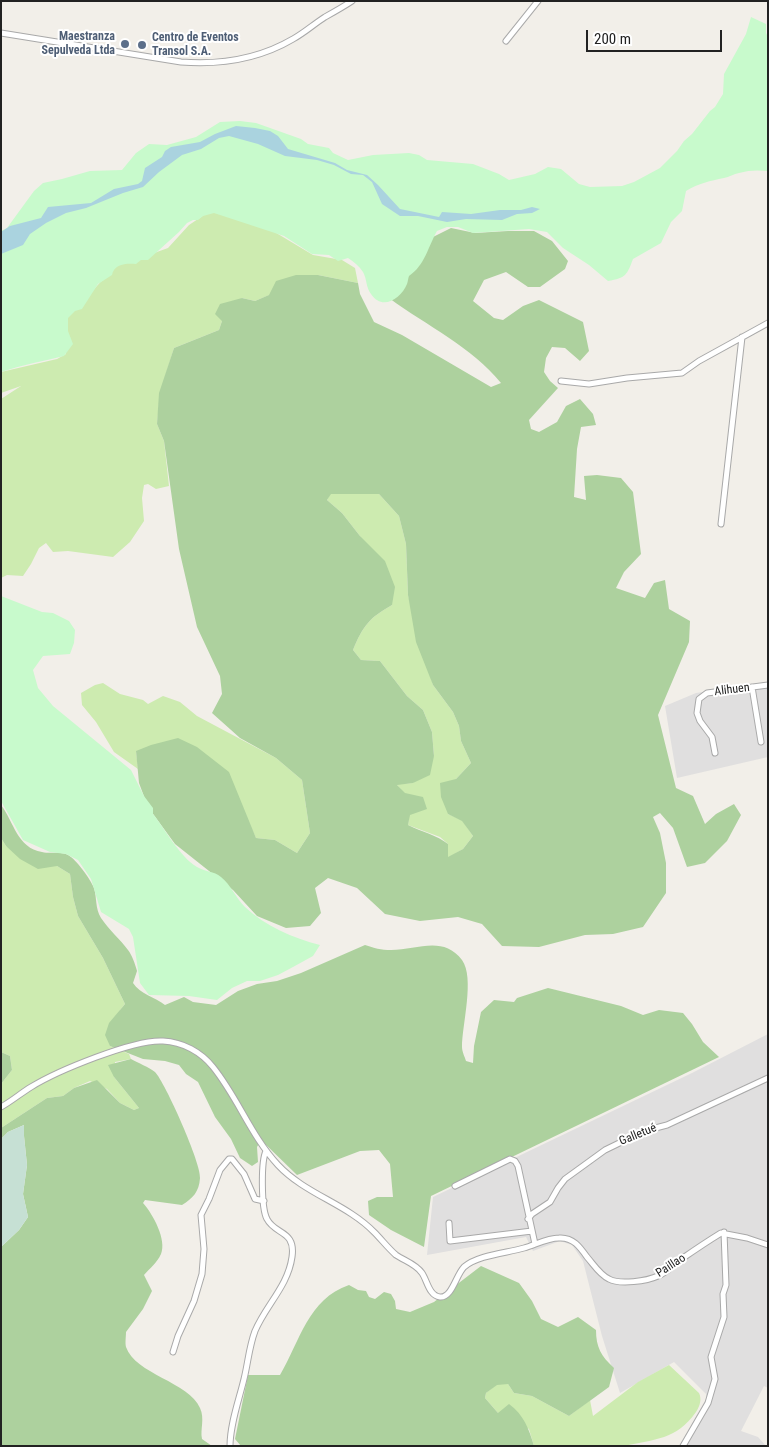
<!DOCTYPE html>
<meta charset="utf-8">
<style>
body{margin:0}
#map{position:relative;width:769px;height:1447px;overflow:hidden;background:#f2efe9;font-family:"Roboto Condensed",sans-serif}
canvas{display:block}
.frame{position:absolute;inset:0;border:2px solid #222;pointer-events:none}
.scale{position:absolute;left:586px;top:30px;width:136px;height:22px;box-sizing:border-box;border:2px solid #222;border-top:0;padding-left:6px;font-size:15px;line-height:18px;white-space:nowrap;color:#222;-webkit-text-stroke:4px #fff;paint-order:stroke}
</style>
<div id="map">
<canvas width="769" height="1447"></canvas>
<div class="frame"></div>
<div class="scale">200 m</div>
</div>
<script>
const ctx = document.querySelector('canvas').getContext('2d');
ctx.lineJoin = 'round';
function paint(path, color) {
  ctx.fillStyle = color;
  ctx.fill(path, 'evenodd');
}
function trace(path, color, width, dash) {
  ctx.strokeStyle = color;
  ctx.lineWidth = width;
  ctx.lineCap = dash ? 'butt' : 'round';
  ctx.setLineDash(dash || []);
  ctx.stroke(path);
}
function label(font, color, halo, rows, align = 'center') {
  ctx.font = font + ' "Roboto Condensed",sans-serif';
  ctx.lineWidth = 4;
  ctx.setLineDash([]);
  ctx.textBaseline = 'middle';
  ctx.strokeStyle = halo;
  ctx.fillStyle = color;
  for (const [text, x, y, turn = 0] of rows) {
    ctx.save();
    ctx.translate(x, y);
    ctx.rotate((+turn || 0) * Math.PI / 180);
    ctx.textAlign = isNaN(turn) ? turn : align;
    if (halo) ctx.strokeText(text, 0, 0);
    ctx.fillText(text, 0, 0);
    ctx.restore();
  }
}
const residential = new Path2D(`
 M768 682V757L677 778 665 706 696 693Z
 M768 1034V1388L764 1386 741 1431 758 1437 766 1446H679L706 1399V1394L674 1362 620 1393 602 1336 583 1261 572 1245 560 1241 533 1251 526 1237 427 1255 433 1197 692 1073Z`);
const grass = new Path2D(`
 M210 211 218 212 273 231 313 255 342 260 355 268 358 283 318 275 255 301 242 298 222 321 219 330 174 348 160 393 157 424 164 441 169 486 156 489 148 484 144 485 142 498 144 521 130 542 113 557 68 551 53 552 46 543 39 548 31 564 23 576 7 575 1 578V399L21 386 1 393V372L57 359 66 354 65 315 84 300 118 263 143 257 168 248 189 225Z
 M330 494H379L399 516 406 544 408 595 433 685 453 712 459 726 461 741 471 763 456 779 448 814 462 820 473 836 463 849 448 858V844L440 837 408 825C411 808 409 797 396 784L413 783 434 756 432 732 423 710 407 696 380 661 361 660 353 650C363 626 369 618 392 605L360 536 342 513 327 500Z
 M103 683 120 694 143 700 148 704 163 696 180 702 197 716 276 758 302 780 310 833 297 853 275 840 256 838 246 817 136 751 138 769 114 752 96 722 82 705 81 693 95 685Z
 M1 838 6 846 57 866 70 874 73 897 78 916 103 958 125 1004 120 1010 110 1046 129 1054 131 1059 115 1062 114 1077 139 1108 134 1110 120 1103 107 1089 90 1081 74 1088 63 1096 47 1098 1 1128V1084L12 1070 10 1056 1 1052Z
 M669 1365 699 1393C702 1399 700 1406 696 1412 676 1440 655 1439 624 1446H534L529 1429 498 1413 485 1398 486 1393 497 1384H508L514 1393 532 1396 569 1416 590 1400 593 1416 638 1382Z`);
const forest = new Path2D(`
 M451 228 475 233 508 231H534L552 241 568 261 565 269 540 287H528L506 272 484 280 473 301 494 318 503 320 523 306 539 300 583 322 589 351 580 361 565 348 552 347 546 358 544 372 550 381 558 388 529 420 531 429 539 432 557 422 566 406 580 399 593 414 596 425 581 427 577 449 574 497 586 500 584 476 597 475 621 478 633 492 641 554 624 572 616 588 645 598 654 583 665 580 669 609 690 621 689 642 658 715 676 788 693 796 705 824 716 814 734 804 741 815 727 841 705 863 687 867 673 828 660 813 653 817 660 833 666 863V893L643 927 613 934 585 935 539 947 502 946 482 924 458 917 420 921 385 914 357 888 328 878 315 888 321 913 310 926 286 928 257 916 233 890 175 844 148 807 139 783 136 751 151 745 178 738 197 747 229 772 256 838 275 840 297 853 310 833 302 780 276 758 240 738 212 713 222 694 220 676 197 627 179 549 164 441 157 424 159 393 174 348 219 330 222 321 215 314 220 304 242 298 255 301 269 295 276 281 296 275H318L358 283 360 294 374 322 402 335 491 387 501 383C472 347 427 326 389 298L429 239ZM331 494H379L399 516 406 544 408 595 416 642 433 685 453 712 459 726 461 741 471 763 456 779 440 783 441 797 448 814 462 821 473 836 463 849 448 857V844C437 835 422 832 408 825L410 815 427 809 423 797 405 793 397 785 413 783 430 775 434 756 432 732 423 710 407 696 380 661 361 660 353 650C363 626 369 618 392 605L395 587 385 561 360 536 342 513 327 500Z
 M1 805C14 822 17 848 42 852 50 854 61 851 68 855 76 859 91 880 94 888 97 898 95 908 101 918 109 930 120 939 128 950 132 955 135 964 137 971L133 983C140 994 155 997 165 1005L184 997 193 1002 216 1005 238 991 257 984 277 981 301 973 365 945C374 948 381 950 391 950 417 950 443 935 462 960 475 978 462 1025 462 1047 462 1052 465 1057 466 1061L473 1063 474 1046 481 1012 494 1000 514 1002 517 998 548 988 621 1006 643 1015 659 1010 683 1013 692 1024 703 1042 719 1057 431 1196 424 1247 391 1230 369 1215 368 1201 377 1197H393L390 1164 379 1150 360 1151 297 1175 261 1140 257 1147 258 1162 252 1166 240 1158 231 1139 215 1117 198 1082 186 1074 179 1065 165 1061 143 1059 110 1046 105 1035 109 1023 125 1004 103 958 78 916 73 897 70 874 57 866 38 869 20 859 6 846 1 838Z
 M1 1052 10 1056 12 1070 1 1084Z
 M131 1059C138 1063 149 1067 155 1072 165 1082 202 1165 200 1178 199 1192 193 1198 182 1205L145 1200 143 1203C153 1214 167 1240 161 1254 157 1263 150 1268 144 1275L152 1291 143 1309 126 1332C126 1336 125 1343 126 1347 135 1374 189 1382 200 1408 205 1419 200 1429 202 1439L212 1446H1V1247L19 1230 28 1217 23 1194 27 1165 24 1136V1125L8 1132 1 1139V1128L47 1098 63 1096 74 1088 97 1080 120 1103 134 1110 139 1108 114 1077 108 1065Z
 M481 1266 519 1283 532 1301 541 1319 558 1327 578 1317 596 1330C596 1347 601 1356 614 1368L609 1387 569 1416 532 1396 514 1393 508 1384 497 1385 486 1393 485 1398 498 1413 509 1404C524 1415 529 1429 534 1446H241L235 1439 248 1375H280C300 1341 308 1299 349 1285L358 1290 366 1291 369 1297 375 1299 384 1292 391 1294 395 1301 396 1309 410 1312 434 1302Z`);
const wetland = new Path2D(`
 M24 1125V1136L27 1165 23 1194 28 1217 19 1230 1 1247V1139L8 1132Z`);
const park = new Path2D(`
 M751 17 766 24V33L768 37V171C758 170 749 170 739 173 734 174 729 177 724 178 710 181 699 183 686 191L682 211 671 222 661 243 633 259C627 275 626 278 608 281L589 265 563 248 547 232 529 229 473 233 458 227H447L437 231C428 247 425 265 409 276 408 279 408 281 407 284 401 299 382 311 371 294 366 288 367 279 363 272 359 266 354 262 348 258L338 261 329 255 312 254 284 236 214 213 203 216 198 220H193L187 223 179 232 148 260H141L136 264C126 263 114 264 112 275L98 284 82 309 75 311 68 318V331L73 344 64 356C43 361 22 365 1 372V231L7 228 34 191 43 183 62 179 90 171 122 170 136 153 149 144 167 145 196 137 220 122 240 121 256 123 301 139 308 144 329 148 333 153 348 160 373 155 409 153 419 155 427 160 473 164 499 174 509 180 535 174 548 167 561 169 579 184 590 187 622 186 634 182 660 168 677 151 684 141 692 134 710 111 715 107 723 94 724 74 746 34Z
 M1 596 42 612 53 613 69 621 75 630 74 643 70 654 43 656 33 670 38 688 53 706 131 770 144 796 153 808V814C166 830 179 856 197 867 205 872 214 871 221 877 231 885 236 898 245 907 265 926 293 938 320 945L313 956 293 967 278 975 260 981H247L232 988 217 1000 189 996 149 995 140 983 133 937 129 929 101 912 91 879 78 860 66 854 50 852 23 840 1 801Z`);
const water = new Path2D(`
 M236 126 255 128 270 131 278 136 288 149 335 163 347 170 367 175 378 185 400 209 439 217 442 212 471 214 500 210H521L532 207 540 209 532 213 517 214 502 220 466 219 447 222 418 216H400L382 204 372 182 363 175 351 174 334 165 317 160 285 156 258 144 229 136 219 138 201 149 182 155 159 172 143 187 123 193 86 208 66 213 46 223 30 234 23 245 1 254V232L10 226 41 218 48 207 91 203 114 189 138 184 142 181 145 168 162 157 165 151 171 147 200 142 215 134Z`);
const minor = new Path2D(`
 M1 33 181 62C220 65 259 59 293 39 304 33 314 24 325 17 334 12 343 7 352 1
 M506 41 538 1
 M561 381 589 384 627 378 682 373 699 361 768 323
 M721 524 742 337
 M752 687 761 742
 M715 753 712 737 700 721 697 713 699 699 707 693 768 685
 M1 1107C12 1101 21 1093 31 1087 57 1071 134 1039 163 1041 183 1042 201 1052 213 1067 238 1098 251 1136 278 1165 305 1194 347 1204 374 1232 382 1240 388 1248 396 1255 405 1261 416 1264 422 1273 427 1280 429 1296 440 1297 452 1298 456 1275 464 1267 478 1255 507 1253 524 1248 535 1245 547 1238 559 1238 573 1237 580 1247 587 1257 594 1265 600 1275 609 1279 620 1285 647 1281 658 1276 667 1273 675 1263 683 1258 696 1249 708 1241 721 1233L747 1238 768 1245
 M455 1186 510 1159 515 1161 518 1166 535 1244
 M528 1219 532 1214 550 1202 558 1188 565 1179 605 1150 644 1131 667 1125 768 1078
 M449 1223 450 1241 532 1231
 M173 1352 178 1336 194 1301 202 1274 204 1249 201 1215 209 1199 220 1170 229 1159H232L244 1174 255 1199 264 1201
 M230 1446C230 1424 239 1400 244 1379 248 1363 249 1347 255 1331 266 1305 288 1286 292 1257 296 1230 275 1235 267 1219 261 1208 261 1161 266 1151
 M683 1446 708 1403 715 1379 711 1357 724 1317 723 1294 726 1285 724 1232`);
const markers = [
 [125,44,5,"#5c6f8a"],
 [142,45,5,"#5c6f8a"]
];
const serviceNames = [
 ["Maestranza",115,37],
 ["Sepulveda Ltda",115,51],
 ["Centro de Eventos",152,38,"left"],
 ["Transol S.A.",152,52,"left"]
];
const streetNames = [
 ["Alihuen",732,690,-7],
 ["Galletué",638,1135,-22],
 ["Paillao",671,1266,-33]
];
paint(residential, '#e0dfdf');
paint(grass, '#cdebb0');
paint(forest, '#add19e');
paint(wetland, '#c6e0d4');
paint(park, '#c8facc');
paint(water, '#aad3df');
trace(minor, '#a9a9a9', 7);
trace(minor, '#fff', 5);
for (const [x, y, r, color] of markers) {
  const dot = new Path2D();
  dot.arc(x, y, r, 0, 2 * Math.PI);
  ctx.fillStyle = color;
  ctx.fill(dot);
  trace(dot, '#fff', 2);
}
label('bold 12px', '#4e5e75', '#fff', serviceNames, 'right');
label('12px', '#222', '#fff', streetNames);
</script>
